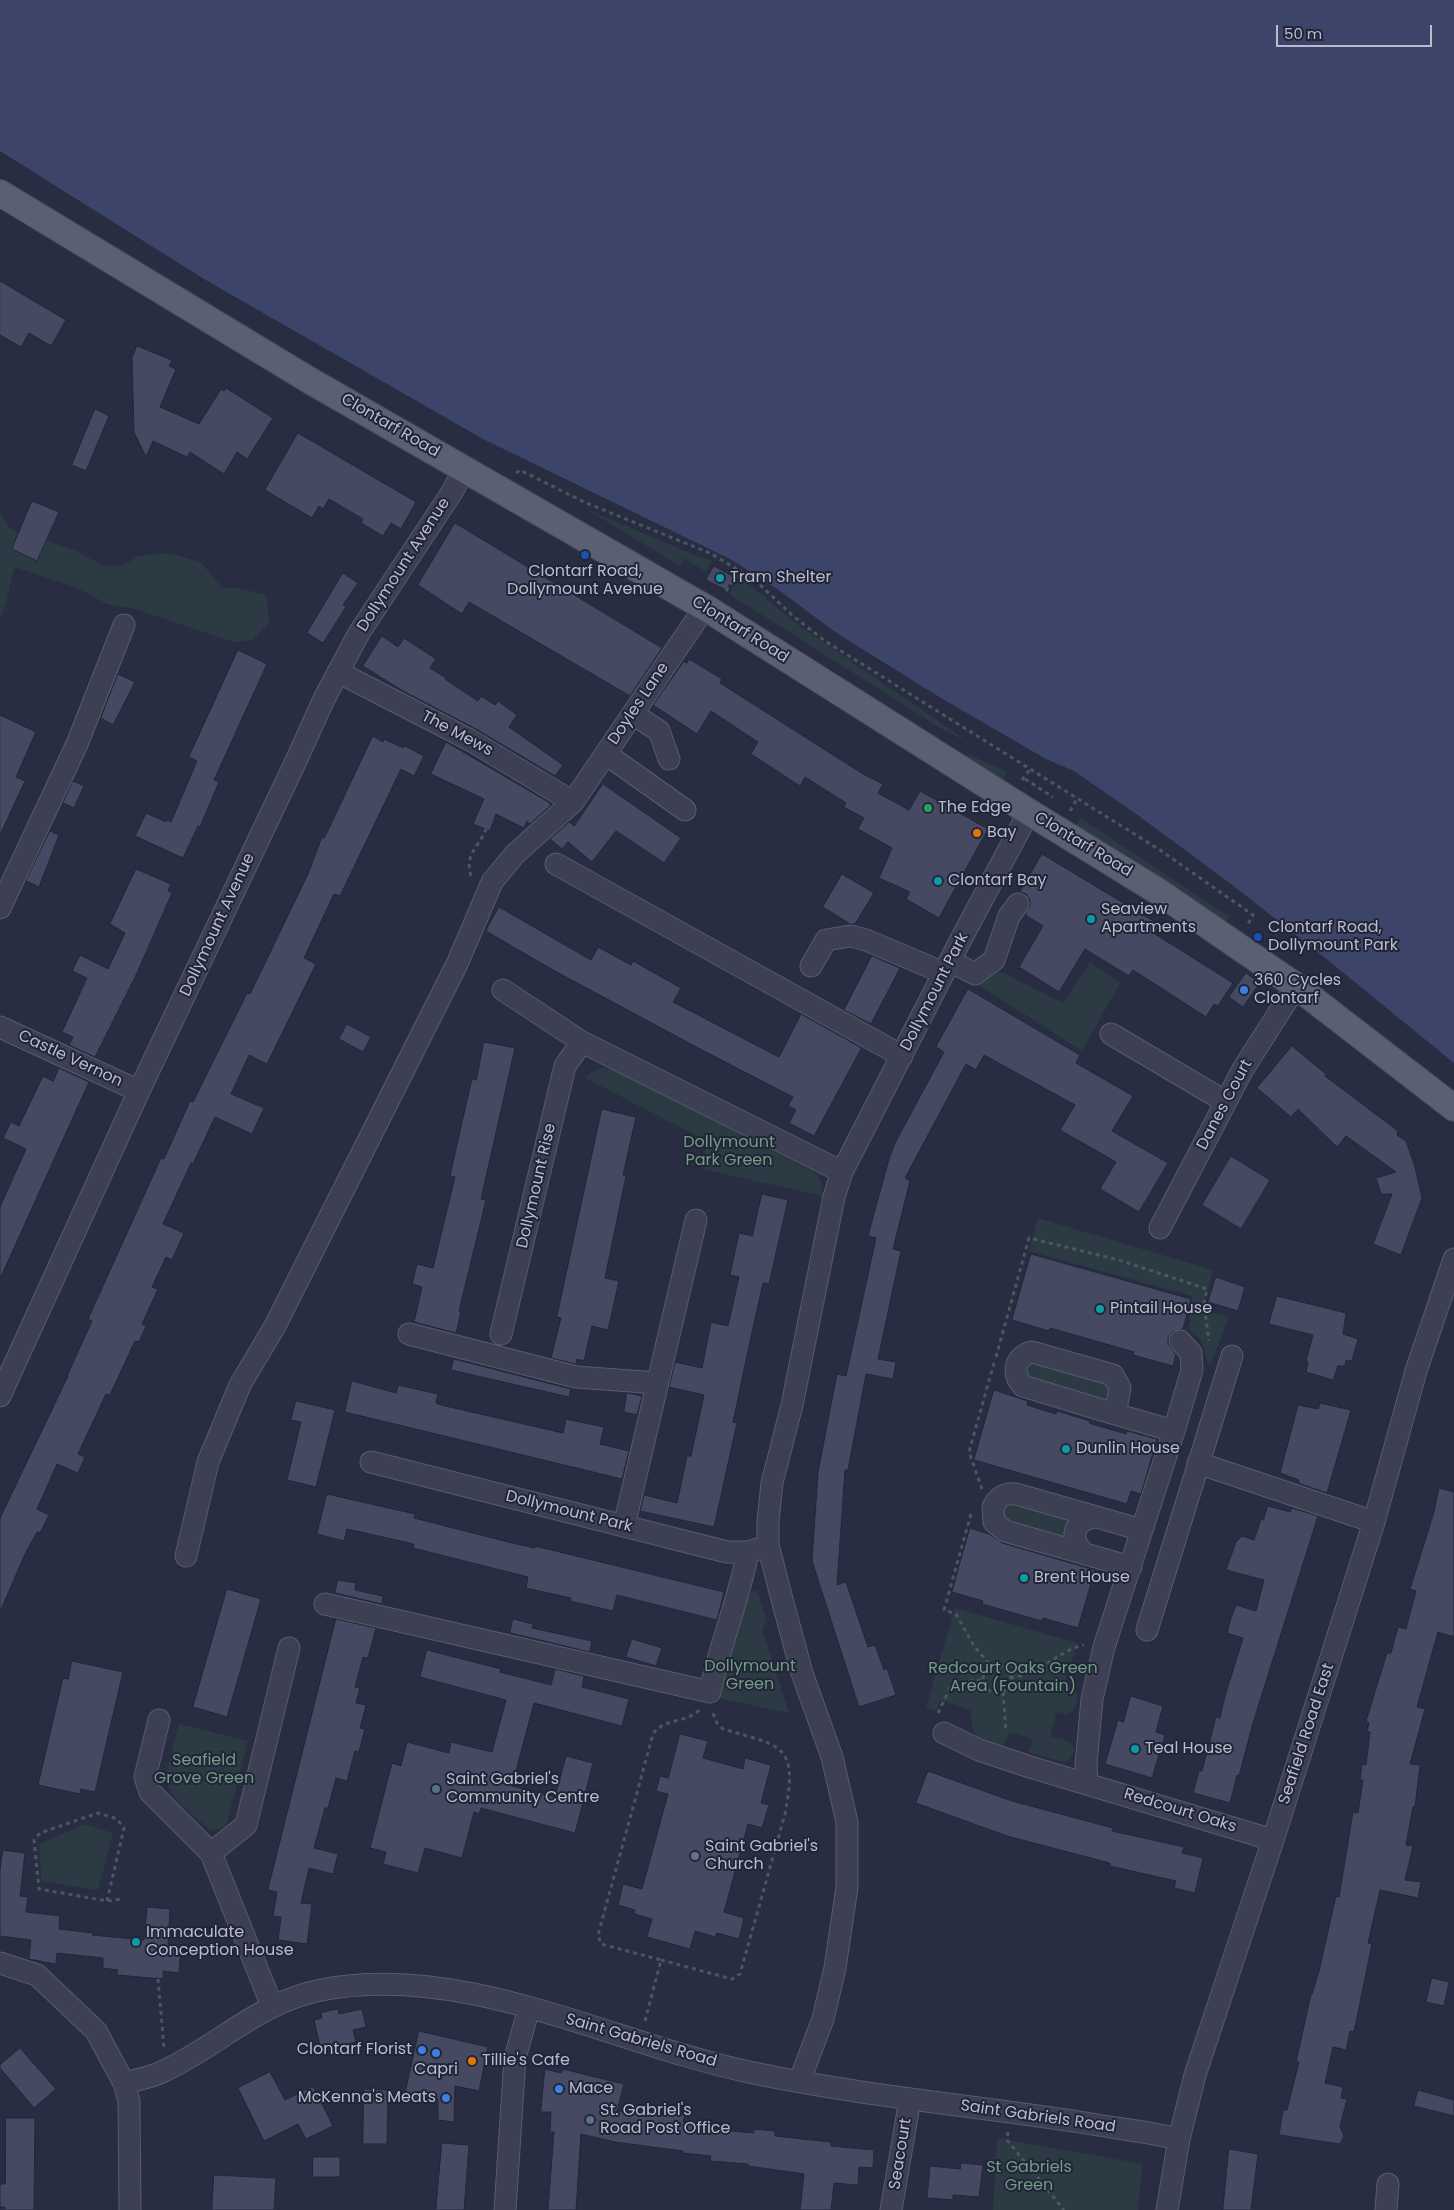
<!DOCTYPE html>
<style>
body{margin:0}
#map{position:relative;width:1454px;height:2210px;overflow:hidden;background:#292d42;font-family:Poppins,sans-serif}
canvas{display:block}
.scale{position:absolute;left:1276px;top:25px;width:156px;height:22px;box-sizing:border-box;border:2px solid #babccc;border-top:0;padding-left:6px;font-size:15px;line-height:18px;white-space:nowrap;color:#babccc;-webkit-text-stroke:4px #212538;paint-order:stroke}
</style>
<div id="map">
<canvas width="1454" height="2210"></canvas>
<div class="scale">50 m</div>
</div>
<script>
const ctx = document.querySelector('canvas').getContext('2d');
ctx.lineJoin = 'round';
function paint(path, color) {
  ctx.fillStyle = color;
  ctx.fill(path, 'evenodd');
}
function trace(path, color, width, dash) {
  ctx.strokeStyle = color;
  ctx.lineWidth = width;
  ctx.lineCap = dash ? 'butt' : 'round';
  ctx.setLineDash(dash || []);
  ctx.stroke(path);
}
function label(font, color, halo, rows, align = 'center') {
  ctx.font = font + ' Poppins,sans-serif';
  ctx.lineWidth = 4;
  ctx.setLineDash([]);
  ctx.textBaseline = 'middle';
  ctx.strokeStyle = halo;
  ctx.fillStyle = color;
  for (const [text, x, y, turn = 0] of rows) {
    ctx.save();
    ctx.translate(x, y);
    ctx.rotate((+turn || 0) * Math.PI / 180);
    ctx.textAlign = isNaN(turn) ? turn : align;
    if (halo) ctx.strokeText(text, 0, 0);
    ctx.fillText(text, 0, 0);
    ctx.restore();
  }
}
const green = new Path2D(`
 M586 509 702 558 712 561 706 572 684 558 680 566Z
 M0 510 2 517 11 529 31 541 44 540 79 552 102 565 122 566 138 556 169 553 201 562 222 588H238L266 595 270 622 253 640 233 642 135 609 107 604 77 588 15 567C8 584 9 603 0 618Z
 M740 577 801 627 970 743 940 728 729 594Z
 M968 754 1007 772 1002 782 966 760Z
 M1080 818 1230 917 1226 923 1075 826Z
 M1090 962 1120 983 1082 1051 972 981 985 964 1063 1003Z
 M602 1068 617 1070 815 1173 821 1180 823 1196 702 1169 707 1141 585 1078 591 1073Z
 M1038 1218 1213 1270 1204 1304V1311L1229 1317 1211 1363H1208L1201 1340 1189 1329 1192 1296 1029 1251Z
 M1029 1359 1110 1382 1109 1406 1028 1384 1024 1362Z
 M1005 1500 1075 1516 1068 1543 1003 1524 1001 1505Z
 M757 1590 767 1621 762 1629 789 1713 714 1697 747 1601 751 1592Z
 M955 1608 1077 1643 1064 1685 1075 1689C1080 1700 1077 1709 1067 1714L1057 1712 1050 1736C1056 1738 1065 1739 1070 1742 1078 1749 1072 1759 1064 1762L1029 1752 1033 1739 1009 1732 1004 1747C982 1740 967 1737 972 1710L940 1700 936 1711 926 1708Z
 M179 1724 248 1741 227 1822 224 1827 214 1831 210 1830C193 1815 171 1800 165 1778Z
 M85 1824 113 1833 98 1890 41 1881 39 1844Z
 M997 2138 1143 2164 1138 2210H993Z`);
const water = new Path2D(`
 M0 0H1454V1063L1324 957 1235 887 1139 816 1074 771 1046 759 941 698 838 634 780 591 730 559 483 439 204 279 0 151Z`);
const building = new Path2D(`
 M0 281 66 320 51 346 29 333 21 347 0 335Z
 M137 346 172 360 169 366 176 369 160 407 199 424 221 389 224 391 226 388 273 418 247 459 237 452 224 474 190 452 187 457 153 441 146 457 134 432 132 358Z
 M95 409 109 416 86 471 72 465Z
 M298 433 416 502 401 529 391 523 383 536 361 523 363 519 329 499 323 509 319 506 312 518 265 490Z
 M32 501 59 512 37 561 12 549Z
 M455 523 662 648 630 696 469 602 462 614 418 585Z
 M714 566 734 577 726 590 706 580Z
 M343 573 358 583 343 605 346 607 323 643 307 633Z
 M382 636 398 647 404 638 436 659 430 668 446 678 445 679 478 701 481 696 495 705 498 701 517 715 509 727 563 765 555 776 476 729 403 691 363 666Z
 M238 650 267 664 214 780 219 782 200 827 198 826 183 858 135 836 146 813 166 822 167 820 171 822 197 761 189 757Z
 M689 659 722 679 720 683 863 774 883 784 878 793 909 810 920 791 988 829 939 918 906 899 910 892 879 878 892 848 858 829 864 818 844 807 846 803 805 777 800 786 751 754 758 742 711 711 697 734 653 705 684 661 687 663Z
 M118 674 135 682 113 725 101 718Z
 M0 715 36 732 16 777 25 781 0 835Z
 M373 736 383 742 384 739 403 748 405 746 424 756 414 776 401 769 340 896 334 894 304 958 316 964 267 1064 249 1055 231 1094 264 1108 252 1134 215 1117 193 1164 191 1163 163 1224 184 1233 172 1260 166 1257 152 1287 158 1289 142 1324 146 1326 139 1342 135 1341 110 1395 106 1394 78 1454 85 1457 78 1473 57 1464 37 1509 49 1515 40 1533 37 1532 25 1554 0 1612V1518L68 1376H67L92 1321 88 1319 161 1158 164 1159 190 1101 193 1102 247 993 250 994 308 874 322 837 324 838Z
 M446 742 550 803V806L530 824 527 821 524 828 496 814 490 831 473 824 484 799 431 774Z
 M73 781 84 786 74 808 63 803Z
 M603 784 681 838 664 863 616 831 592 862 568 842 562 849 550 839 569 822 574 826Z
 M50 831 59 835 39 887 26 881Z
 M1042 854 1160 925 1155 934 1233 983 1218 1006 1214 1004 1206 1017 1133 970 1129 976 1085 949 1059 992 1019 967 1043 926 1025 915 1030 906V900L1026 894 1020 892Z
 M136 869 171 884 168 891 172 893 137 973 95 1057 69 1045 73 1037 62 1032 87 978 72 971 80 955 108 969 125 933 110 924Z
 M842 874 874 893 855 924H850L823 907Z
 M499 907 591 960 598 947 631 965 633 961 681 988 673 1002 779 1057 801 1014 860 1047 861 1049 814 1136 789 1123 796 1110 788 1106 793 1097 704 1051 553 970 486 931Z
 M872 956 900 968 871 1024 844 1010Z
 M1246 973 1260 983 1243 1007 1229 997Z
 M968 989 1080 1055 1076 1063 1133 1096 1112 1131 1168 1163 1139 1212 1100 1189 1116 1162 1060 1130 1075 1105 984 1055 976 1070 966 1064 905 1178 910 1181 893 1249 901 1251 878 1359 896 1362 893 1379 866 1374 848 1470H845L837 1585 846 1582 868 1647 875 1645 884 1670 887 1668 896 1695 859 1707 812 1561 818 1472 837 1374 846 1376 876 1238 868 1236 889 1159 895 1143 944 1052 936 1047Z
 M347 1024 371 1037 363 1052 339 1039Z
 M484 1042 515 1048 481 1199 486 1200 459 1311 461 1312 456 1333 414 1322 422 1287 412 1284 417 1264 433 1268 455 1177 450 1176 467 1100 472 1079 476 1080Z
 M1292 1046 1327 1075 1325 1076 1398 1131 1397 1135 1406 1141 1415 1167 1422 1198 1401 1255 1373 1244 1392 1194H1381L1376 1178 1396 1172 1346 1136 1337 1147 1298 1109 1291 1117 1257 1088Z
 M59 1068 89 1082 0 1279V1207L26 1149 3 1138 11 1122 19 1126 43 1076 53 1081Z
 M602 1109 636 1117 623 1175 626 1176 605 1278 619 1281 608 1330 592 1326 584 1361 577 1359 576 1364 551 1358 561 1318 557 1317Z
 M1231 1156 1270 1180 1241 1229 1202 1205Z
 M762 1194 788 1200 769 1284 763 1283 752 1332 733 1422 737 1423 714 1527 640 1511 644 1495 677 1503 687 1456H691L704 1395 669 1387 675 1362 702 1368 711 1322 728 1326 739 1277 730 1275 739 1233 752 1236Z
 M1031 1254 1191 1299 1183 1329 1172 1332 1168 1338V1344L1176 1355 1173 1366 1133 1355 1134 1352 1050 1328 1049 1331 1012 1320Z
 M1216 1277 1245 1287 1238 1311 1208 1302Z
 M1277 1296 1346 1313 1343 1334 1358 1339 1352 1361 1346 1360 1345 1366H1338L1333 1380 1306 1372 1308 1362 1306 1361 1313 1335 1269 1324Z
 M454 1359 571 1389 569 1397 451 1370Z
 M352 1381 396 1393 398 1385 438 1394 436 1403 441 1405 563 1433 566 1419 604 1427 600 1444 629 1451 622 1479 345 1412Z
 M994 1390 1028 1401 1027 1405 1056 1414 1057 1411 1090 1421 1089 1423 1126 1434 1127 1431 1157 1439 1141 1494 1131 1491 1127 1504 974 1460Z
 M627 1393 642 1396 637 1415 624 1412Z
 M296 1401 335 1410 316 1487 287 1480 301 1422 291 1420Z
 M1320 1403 1351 1410 1327 1493 1298 1483 1299 1480 1280 1473 1298 1405 1318 1409Z
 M1439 1488 1454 1492V1637L1438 1632 1417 1707 1425 1709 1410 1764 1420 1765 1415 1807H1413L1406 1845 1413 1846 1405 1880 1421 1882 1418 1898 1380 1890 1368 1943 1372 1944 1354 2032 1350 2031 1346 2050 1333 2047 1325 2083 1343 2087 1341 2098 1347 2099 1340 2127 1344 2136 1340 2144 1279 2135 1283 2110H1287L1299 2062H1296L1311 1994H1312L1319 1971 1336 1896 1339 1897 1353 1812 1358 1813 1363 1780H1360L1362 1764 1366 1765 1370 1732 1367 1731 1369 1723 1366 1721 1387 1653H1391L1398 1627 1406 1629 1416 1591 1410 1589 1434 1512Z
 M327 1494 415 1514 414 1518 512 1543 535 1548V1546L724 1592 717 1620 617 1595 613 1611 570 1601 571 1598 526 1588 528 1577 413 1548 414 1544 347 1529 344 1541 317 1534Z
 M1268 1506 1290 1512 1292 1508 1318 1516 1253 1723 1239 1776 1237 1775 1230 1803 1193 1793 1199 1771H1202L1216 1717 1220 1718 1225 1696 1243 1638 1227 1633 1231 1618 1236 1605 1256 1611 1264 1580 1226 1570 1236 1542 1242 1536 1254 1540 1261 1519 1263 1520Z
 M970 1528 989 1534 1002 1543 1095 1570 1078 1628 1043 1618 1042 1621 982 1604 983 1601 952 1592Z
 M338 1580 356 1583 355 1590 383 1596 382 1604 335 1593Z
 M227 1589 261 1599 227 1717 193 1707Z
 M336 1619 376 1628 368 1658 363 1657 355 1687 360 1688 356 1703 366 1705 360 1728 365 1729 359 1752 355 1751 347 1781 336 1778 328 1808H325L314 1848 338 1854 333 1874 309 1868 301 1903 312 1904 307 1944 278 1940 281 1917 273 1916 277 1892 268 1890Z
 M513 1619 533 1624 532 1628 592 1641 590 1652 510 1633Z
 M632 1639 662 1648 656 1666 626 1657Z
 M427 1650 501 1669 500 1672 551 1685 555 1669 584 1676 582 1687 629 1699 622 1726 534 1703 512 1786 555 1797 566 1756 593 1763 575 1833 481 1808 479 1814 474 1812 462 1858 425 1848 418 1873 383 1864 386 1852 370 1848 392 1763 401 1766 407 1742 449 1753 451 1742 492 1752 506 1700 420 1677Z
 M72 1661 123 1672 95 1792 81 1789 80 1794 38 1785 63 1678 68 1679Z
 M1131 1696 1163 1706 1156 1732 1165 1735 1152 1778 1105 1764 1118 1720 1123 1722Z
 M680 1734 708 1741 703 1758 743 1769 745 1758 771 1765 761 1803 769 1805 762 1828 748 1824 724 1912 744 1918 739 1939 717 1933 715 1937 695 1931 690 1949 647 1937 652 1919 634 1914 635 1910 618 1905 623 1884 642 1889 668 1794 656 1791 660 1776 668 1778Z
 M928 1771 1012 1801 1113 1828 1112 1831 1184 1847 1182 1853 1203 1858 1195 1893 1174 1888 1176 1881 1110 1866V1863L1007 1836 916 1803Z
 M3 1850 25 1853 20 1896 28 1897 26 1912 60 1916 59 1929 93 1933 92 1935 144 1940 147 1907 170 1909 168 1944 181 1945 179 1973 163 1971V1979L117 1975 118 1970 103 1968V1958L57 1953 56 1964 29 1959 31 1940 0 1936V1871Z
 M1432 1978 1449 1982 1444 2006 1426 2002Z
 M338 2009 339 2014 362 2009 366 2027 353 2030 356 2042 321 2050 314 2020 322 2018 321 2013Z
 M419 2031 488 2047 479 2091 455 2086 454 2122 438 2120V2099H404Z
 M20 2048 56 2089 34 2108 0 2068V2065Z
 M545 2069 561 2073 563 2069 624 2084 617 2111 663 2115 664 2112 685 2115 683 2122 710 2124V2129L754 2133V2129L775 2131V2136L831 2142V2146L874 2150 873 2168 859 2167 858 2185 834 2183 831 2210H800L804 2174 748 2166V2164L710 2161 711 2156 683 2153V2151L615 2142 581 2134 576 2210H548L554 2132H550L551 2112H541Z
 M270 2072 285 2100 313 2086 333 2126 306 2139 298 2124 264 2141 238 2088Z
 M364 2089 388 2090 387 2144H363Z
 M1418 2090 1454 2100V2116L1414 2106Z
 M6 2118H35L34 2210H5V2207H0V2184H5Z
 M442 2143 469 2145 464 2210H436Z
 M1229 2149 1258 2154 1251 2210H1223Z
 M313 2157H340V2177H313Z
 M961 2163 983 2165 979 2197 953 2195V2200L927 2198 930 2166 960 2169Z
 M214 2175 276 2178 274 2210H212Z`);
const path = new Path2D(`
 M516 473 520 470 586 503 710 553 755 580 793 616 825 641 1160 850 1253 915 1248 924
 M726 591 740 571
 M1025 779 1053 797
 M1022 780 1030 769
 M1070 811 1077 799
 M471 876C464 853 479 848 486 829
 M996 1357 1029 1238 1119 1260 1207 1289 1204 1304 1209 1341
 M982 1489 969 1452 994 1363
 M971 1514 944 1610 956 1614 974 1646 991 1666
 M983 1679a14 14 0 1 1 28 0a14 14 0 1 1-28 0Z
 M1010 1678C1040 1675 1059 1650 1084 1645
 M1003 1692 1006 1732
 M938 1713 950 1688 970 1681 983 1680
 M107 1901 124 1828 117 1819 98 1813 40 1833 34 1840 39 1889 107 1901 122 1899
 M661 1960 732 1979 740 1974 785 1814C798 1744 784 1747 723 1729L717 1723 713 1713
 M158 1979 164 2048
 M645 2021 661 1960 601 1944 598 1935 653 1734C663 1718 685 1724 699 1710
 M1008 2132 1007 2140 1064 2210`);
const minor = new Path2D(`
 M338 672 470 740 573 802
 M633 714 659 731 669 759
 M606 754 685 810
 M556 864 902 1056
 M0 908 77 744 124 625
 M950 961 975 974 994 960 1009 916 1018 904
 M811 966 826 940 851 936 866 940 944 973
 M503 990 582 1042 842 1172
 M0 1027 139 1091
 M1111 1034 1226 1102
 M1160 1228 1243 1069 1296 986
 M409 1334 576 1377 658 1383
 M501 1334 565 1066 582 1042
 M1032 1352 1113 1375 1120 1388 1115 1414 1023 1386C1011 1373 1015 1356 1032 1352Z
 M0 1396 139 1091 295 763 324 699 359 633 452 492 465 468
 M1115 1414 1174 1431
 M371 1462 727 1552H748L761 1548
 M1198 1463 1374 1522
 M624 1526 696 1220
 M1085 1554C1068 1540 1073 1519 1096 1517
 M186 1556 208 1462 240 1385 275 1326 457 964 492 882 515 854 573 802 705 607
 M1131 1567 1005 1531 994 1522 993 1507C998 1497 1004 1493 1016 1494L1142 1530
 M325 1604 710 1692C720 1644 739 1599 748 1552
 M1147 1630 1232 1356
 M159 1720 145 1777 150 1792 211 1853 272 2006
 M944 1733 979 1750 1030 1767 1273 1840
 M1087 1782 1086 1764 1092 1699 1104 1647 1174 1431 1192 1370 1191 1353 1180 1341
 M211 1853 246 1825 289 1648
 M0 1963 37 1975 96 2031 124 2083 129 2101 130 2210
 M802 2081 804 2069 823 2019 835 1968 847 1887V1822L832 1757 802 1673 783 1603 768 1545V1521L772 1483 792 1405 834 1197 842 1172 960 941 1029 812
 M124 2083C138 2080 153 2077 166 2070 220 2044 260 2002 321 1990 464 1962 612 2043 749 2072 862 2096 978 2106 1092 2124 1121 2129 1150 2132 1179 2139
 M505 2210 515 2058 529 2008
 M891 2210 910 2099
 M1167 2210 1179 2139 1195 2075 1273 1840 1374 1522 1416 1371 1454 1259
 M1386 2210 1388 2184`);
const major = new Path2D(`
 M0 193 309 380 711 611 1029 812 1159 892 1296 986 1454 1108`);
const markers = [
 [585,555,5,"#1a4fb4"],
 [720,578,5,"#0f9aa8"],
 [928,808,5,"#2e9e5b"],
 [977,833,5,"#e8710a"],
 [938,881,5,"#0f9aa8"],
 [1091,919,5,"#0f9aa8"],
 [1258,937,5,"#1a4fb4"],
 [1244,990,5,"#3f7fe0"],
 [1100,1309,5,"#0f9aa8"],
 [1066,1449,5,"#0f9aa8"],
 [1024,1578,5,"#0f9aa8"],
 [1135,1749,5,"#0f9aa8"],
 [436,1789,5,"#5c6f8a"],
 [695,1856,5,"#6b7280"],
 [136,1942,5,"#0f9aa8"],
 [422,2050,5,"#3f7fe0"],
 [436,2053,5,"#3f7fe0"],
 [472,2061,5,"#e8710a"],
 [559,2089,5,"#3f7fe0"],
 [446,2098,5,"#3f7fe0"],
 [590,2120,5,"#5c6f8a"]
];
const streetNames = [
 ["Clontarf Road",390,426,30],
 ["Dollymount Avenue",404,565,-57],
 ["Clontarf Road",740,630,32],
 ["Doyles Lane",639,704,-56],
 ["The Mews",457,734,28],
 ["Clontarf Road",1083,845,31],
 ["Dollymount Avenue",218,925,-65],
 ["Dollymount Park",935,992,-63],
 ["Castle Vernon",70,1059,25],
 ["Danes Court",1225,1105,-62],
 ["Dollymount Rise",537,1186,-77],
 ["Dollymount Park",569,1512,14],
 ["Seafield Road East",1307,1734,-72],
 ["Redcourt Oaks",1180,1811,17],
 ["Saint Gabriels Road",641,2041,16],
 ["Saint Gabriels Road",1038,2117,8],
 ["Seacourt",901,2154,-81]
];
const poiNames = [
 ["Clontarf Road,",585,572,"center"],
 ["Dollymount Avenue",585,590,"center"],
 ["Tram Shelter",730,578],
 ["The Edge",938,808],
 ["Bay",987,833],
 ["Clontarf Bay",948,881],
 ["Seaview",1101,910],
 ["Apartments",1101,928],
 ["Clontarf Road,",1268,928],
 ["Dollymount Park",1268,946],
 ["360 Cycles",1254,981],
 ["Clontarf",1254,999],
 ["Pintail House",1110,1309],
 ["Dunlin House",1076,1449],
 ["Brent House",1034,1578],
 ["Teal House",1145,1749],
 ["Saint Gabriel's",446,1780],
 ["Community Centre",446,1798],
 ["Saint Gabriel's",705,1847],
 ["Church",705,1865],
 ["Immaculate",146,1933],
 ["Conception House",146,1951],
 ["Clontarf Florist",412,2050,"right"],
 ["Tillie's Cafe",482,2061],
 ["Capri",436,2070,"center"],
 ["Mace",569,2089],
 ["McKenna's Meats",436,2098,"right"],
 ["St. Gabriel's",600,2111],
 ["Road Post Office",600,2129]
];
const parkNames = [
 ["Dollymount",729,1143],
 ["Park Green",729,1161],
 ["Dollymount",750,1667],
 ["Green",750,1685],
 ["Redcourt Oaks Green",1013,1669],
 ["Area (Fountain)",1013,1687],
 ["Seafield",204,1761],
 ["Grove Green",204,1779],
 ["St Gabriels",1029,2168],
 ["Green",1029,2186]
];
paint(green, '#2b3a43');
paint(water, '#3d4469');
paint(building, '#454a62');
trace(building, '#23273a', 1);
trace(minor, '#585b6d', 23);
trace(major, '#46495c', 28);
trace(path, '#495760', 3, [4, 4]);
trace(minor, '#3d4052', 21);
trace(major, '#5b5f72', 26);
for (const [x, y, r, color] of markers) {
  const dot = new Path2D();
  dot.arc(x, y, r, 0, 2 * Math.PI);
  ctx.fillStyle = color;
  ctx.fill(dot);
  trace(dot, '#212538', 2);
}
label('16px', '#babccc', '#212538', streetNames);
label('16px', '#babccc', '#212538', poiNames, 'left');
label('16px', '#729c86', '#212538', parkNames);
</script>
